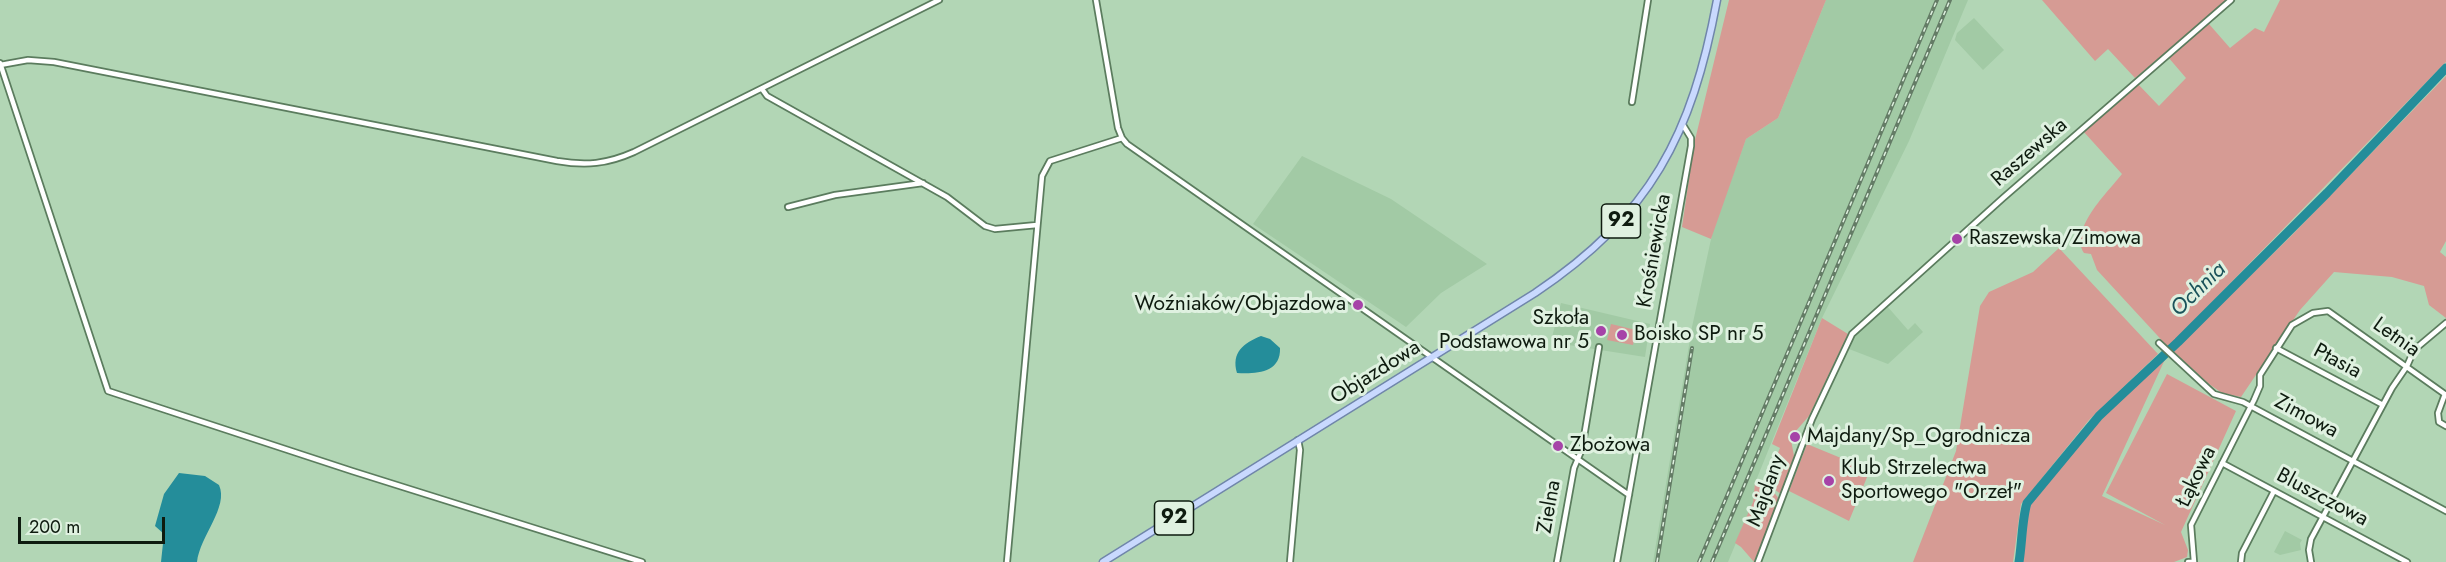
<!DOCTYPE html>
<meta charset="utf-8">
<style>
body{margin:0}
#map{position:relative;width:2446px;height:562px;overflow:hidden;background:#b2d6b5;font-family:Jost,sans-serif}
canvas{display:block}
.scale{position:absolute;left:18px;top:517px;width:147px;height:27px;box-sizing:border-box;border:3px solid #0e1b0f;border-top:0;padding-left:8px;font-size:18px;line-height:21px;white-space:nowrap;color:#0e1b0f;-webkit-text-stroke:4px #dff1e0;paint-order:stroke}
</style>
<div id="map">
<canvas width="2446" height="562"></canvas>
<div class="scale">200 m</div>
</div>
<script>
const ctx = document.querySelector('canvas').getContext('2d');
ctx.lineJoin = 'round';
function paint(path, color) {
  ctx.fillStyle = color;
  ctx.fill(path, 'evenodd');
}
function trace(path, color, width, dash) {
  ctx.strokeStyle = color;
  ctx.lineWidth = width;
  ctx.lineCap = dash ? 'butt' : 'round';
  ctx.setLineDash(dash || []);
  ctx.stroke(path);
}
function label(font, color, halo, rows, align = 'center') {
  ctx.font = font + ' Jost,sans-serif';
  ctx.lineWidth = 6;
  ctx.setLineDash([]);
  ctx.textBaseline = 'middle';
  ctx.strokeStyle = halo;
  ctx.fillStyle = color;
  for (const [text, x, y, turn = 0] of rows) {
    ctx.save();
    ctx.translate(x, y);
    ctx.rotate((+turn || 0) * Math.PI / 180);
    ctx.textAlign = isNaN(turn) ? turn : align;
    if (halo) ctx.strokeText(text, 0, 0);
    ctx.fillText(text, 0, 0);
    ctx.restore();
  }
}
const built = new Path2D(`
 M1826 0H1968L1909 141 1822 318 1755 483 1753 502 1728 562H1653L1692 327 1713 230 1746 139 1778 118Z
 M1974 18 2004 50 1983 70 1955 40 1957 33Z
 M1302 156 1391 199 1487 264 1441 293 1406 327 1253 224Z
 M1561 303 1650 324 1645 357 1556 343V338L1552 337Z
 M1887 306 1908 330 1915 323 1923 332 1888 364 1849 349 1856 335Z
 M2285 531 2302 540 2300 543 2301 550 2280 555 2274 552Z`);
const green = new Path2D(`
 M1729 0H1826L1778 118 1746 139 1711 239 1682 227 1694 144Z
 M2042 0H2228L2135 78 2108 49 2095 61Z
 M2280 0H2446V62L2168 347 2097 270 2091 254 2084 253C2069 229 2108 192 2122 174L2083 131 2137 83 2159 106 2186 78 2168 57 2209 24 2230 48 2255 28 2264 32Z
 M2446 76V241L2440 252 2446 257V318L2429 305 2424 286 2392 277 2334 272 2300 310 2241 397 2222 393 2209 384 2173 351 2290 237Z
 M2059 248 2158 354 2089 420 2021 504 2013 562H1913L1956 451 1980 306 1989 292 2033 272Z
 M1822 318 1848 334 1809 416 1795 432 1792 431 1788 438 1791 440 1794 456 1781 494 1765 483 1780 448 1772 444Z
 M1611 324 1636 330 1633 345 1607 340Z
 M2167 355 2102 496 2165 525 2106 493 2167 374 2236 411 2181 532 2188 550 2187 557 2174 562H2020L2026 516 2030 500 2067 459 2082 438Z
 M1807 444 1870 470 1849 521 1789 491Z
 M1755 483 1773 491 1779 499 1754 562 1741 547 1735 543 1753 502Z`);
const water = new Path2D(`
 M1261 336 1270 339 1280 348C1281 373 1256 374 1237 373 1231 352 1244 343 1261 336Z
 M179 473 205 476 219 485C229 507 200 536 197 562H161L164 534 155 526 164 494Z`);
const river = new Path2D(`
 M2019 562C2022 544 2022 519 2027 503L2099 416 2178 342 2327 193 2446 68`);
const minor = new Path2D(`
 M1096 0 1118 128 1122 138 1127 144 1629 495
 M0 63 108 391 352 471 642 562
 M0 65 28 60 54 62 557 161C586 166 607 164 634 152L939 0
 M762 89 767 96 947 197 985 226 995 229 1037 225
 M1632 102 1648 0
 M788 207 835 195 923 183
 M2159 343 2214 394 2243 402 2446 511
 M2276 348 2383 405
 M2445 394 2438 413 2439 422 2446 426
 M2222 463 2407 562
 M1007 562 1042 176 1050 161 1122 138
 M1290 562 1300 450 1298 440
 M1557 562 1574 468 1582 449 1599 347
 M1617 562 1691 146V138L1683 125
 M1758 562 1812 419 1852 334 2003 198 2231 0
 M2188 562H2194L2191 525 2254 400 2260 386V375L2292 325 2313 313 2328 311 2446 395
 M2241 562 2242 553 2274 491
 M2311 562 2309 550 2311 539 2392 388 2407 366 2414 350 2446 323`);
const major = new Path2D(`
 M1103 562 1535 293C1651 215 1692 135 1717 0`);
const rail = new Path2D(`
 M1657 562 1692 348
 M1699 562 1937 0
 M1712 562 1950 0`);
const markers = [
 [1957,239,6,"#a643a8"],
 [1358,305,6,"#a643a8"],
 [1601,331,6,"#a643a8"],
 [1622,335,6,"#a643a8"],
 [1795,437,6,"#a643a8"],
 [1558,446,6,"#a643a8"],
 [1829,481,6,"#a643a8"]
];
const shields = [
 [1621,221,39],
 [1174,518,39]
];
const shieldNames = [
 ["92",1621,221],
 ["92",1174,518]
];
const streetNames = [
 ["Raszewska",2030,153,-41],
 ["Krośniewicka",1655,251,-80],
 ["Letnia",2396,338,35],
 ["Ptasia",2337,362,28],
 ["Objazdowa",1376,373,-32],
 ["Zimowa",2306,417,28],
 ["Łąkowa",2197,477,-64],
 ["Majdany",1767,491,-70],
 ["Bluszczowa",2322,498,28],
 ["Zielna",1550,507,-80]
];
const poiNames = [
 ["Raszewska/Zimowa",1969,239],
 ["Woźniaków/Objazdowa",1346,305,"right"],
 ["Szkoła",1589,319,"right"],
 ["Podstawowa nr 5",1589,343,"right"],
 ["Boisko SP nr 5",1634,335],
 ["Majdany/Sp_Ogrodnicza",1807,437],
 ["Zbożowa",1570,446],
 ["Klub Strzelectwa",1841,469],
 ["Sportowego \"Orzeł\"",1841,493]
];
const waterNames = [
 ["Ochnia",2199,290,-44]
];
paint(built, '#a2caa5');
paint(green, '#d69b94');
paint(water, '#248d9a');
trace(river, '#248d9a', 9);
trace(minor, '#5b7c5e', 8);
trace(major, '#7086aa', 9);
trace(minor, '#fff', 4.5);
trace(major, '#c9d9fe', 6);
trace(rail, '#647c66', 4);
trace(rail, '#dff1e0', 1.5, [4.5]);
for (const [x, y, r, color] of markers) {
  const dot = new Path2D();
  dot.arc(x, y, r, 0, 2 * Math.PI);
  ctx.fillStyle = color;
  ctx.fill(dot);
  trace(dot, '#dff1e0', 2);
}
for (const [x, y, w] of shields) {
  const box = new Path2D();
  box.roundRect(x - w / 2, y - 17, w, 34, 4.5);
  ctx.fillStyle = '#dff1e0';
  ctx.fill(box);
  trace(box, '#0e1b0f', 1.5);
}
label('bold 20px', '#0e1b0f', null, shieldNames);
label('21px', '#0e1b0f', '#dff1e0', streetNames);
label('21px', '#0e1b0f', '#dff1e0', poiNames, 'left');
label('italic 22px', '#1b535a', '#dff1e0', waterNames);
</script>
